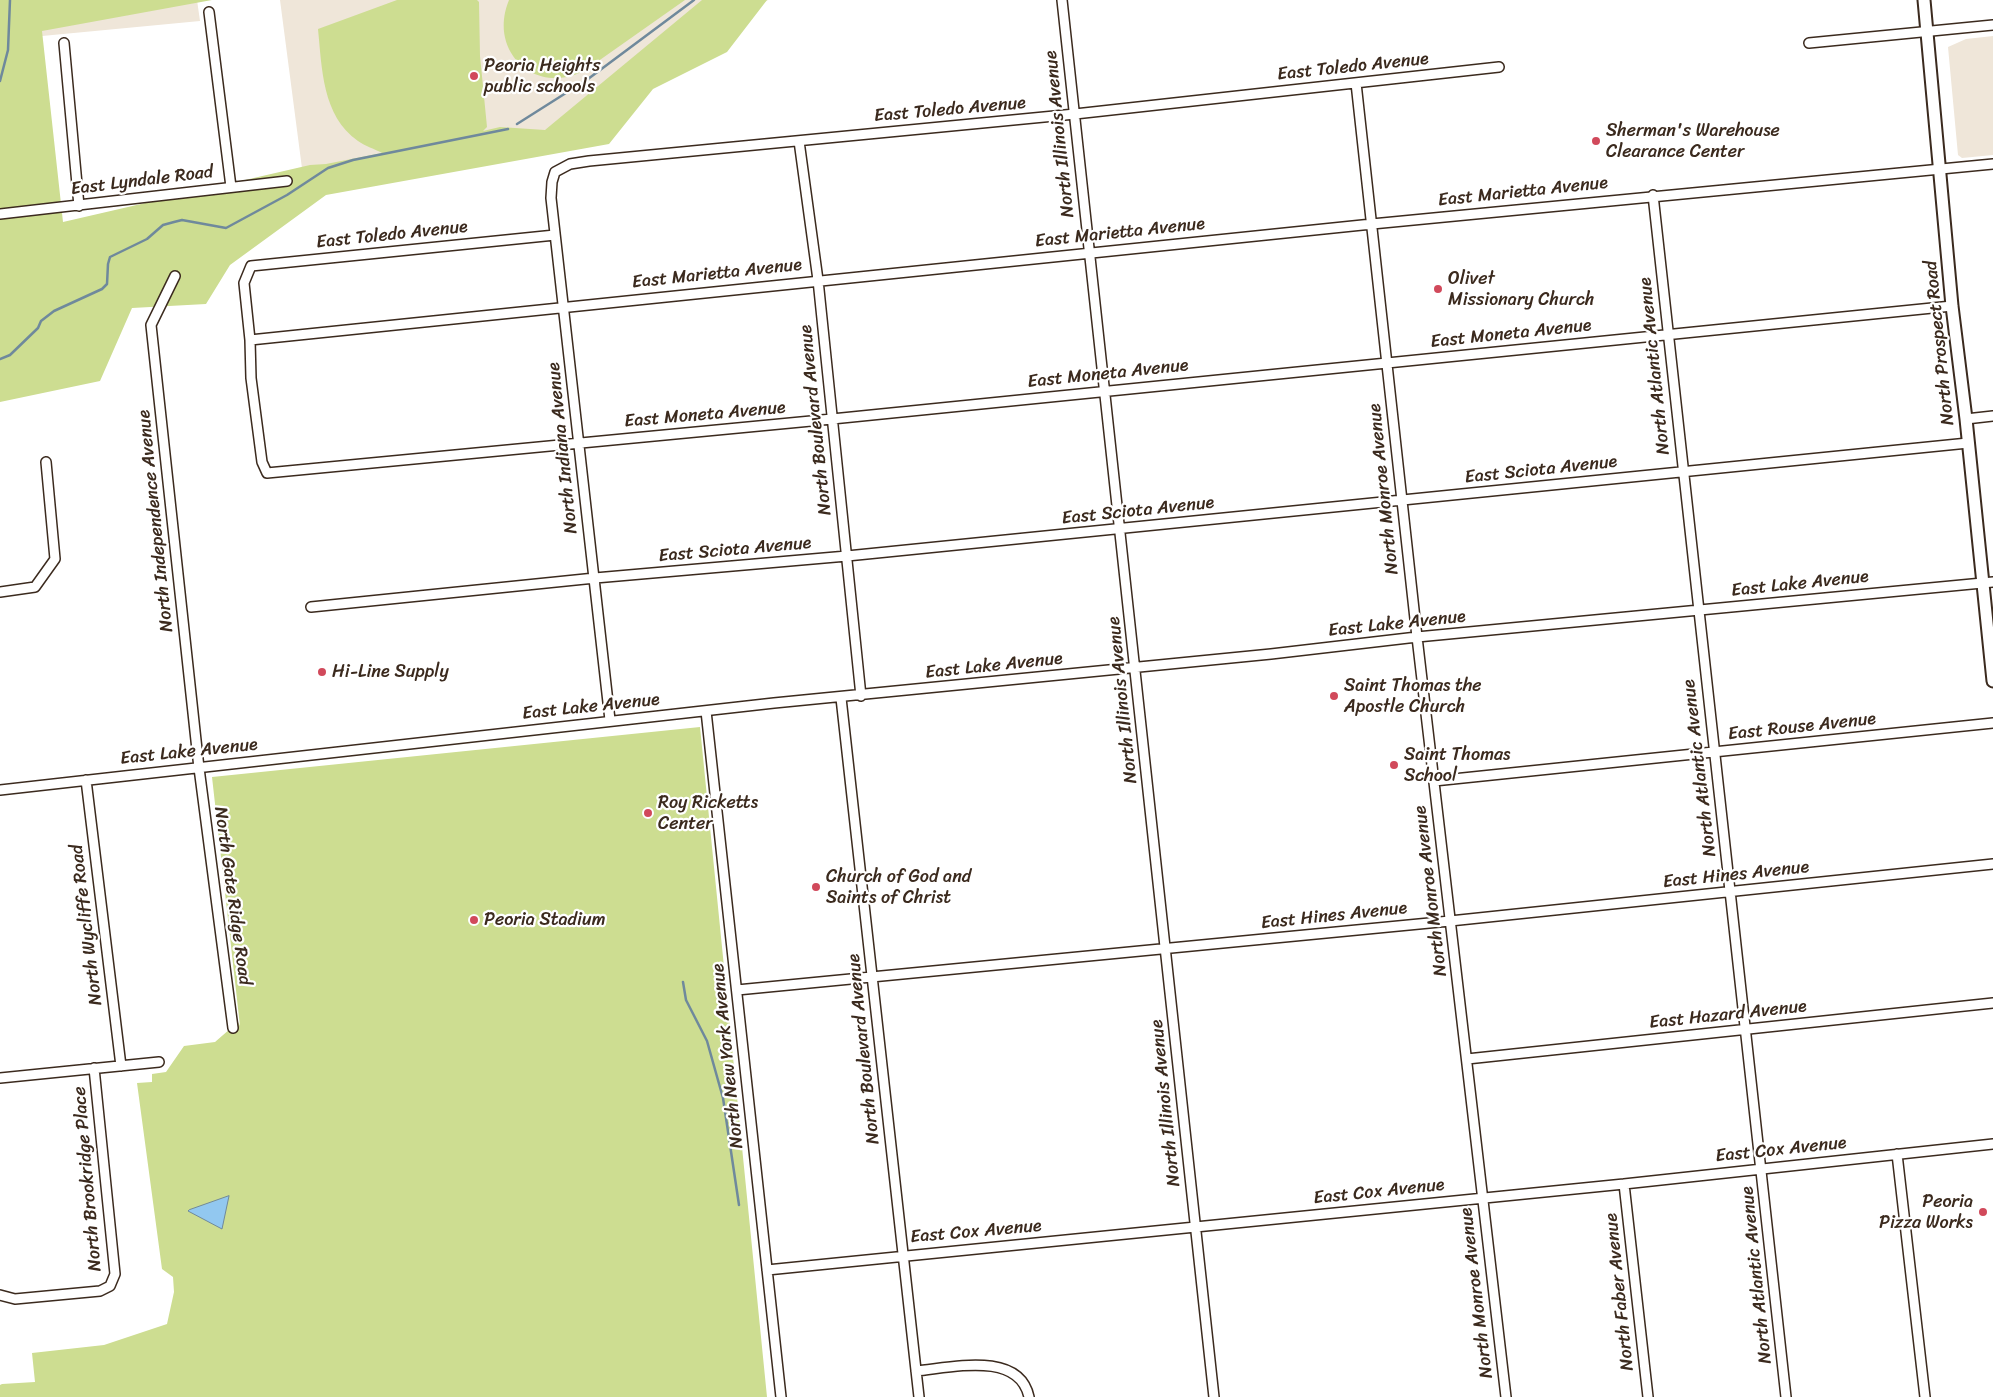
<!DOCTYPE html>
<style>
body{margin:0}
canvas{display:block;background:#fff}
</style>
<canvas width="1993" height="1397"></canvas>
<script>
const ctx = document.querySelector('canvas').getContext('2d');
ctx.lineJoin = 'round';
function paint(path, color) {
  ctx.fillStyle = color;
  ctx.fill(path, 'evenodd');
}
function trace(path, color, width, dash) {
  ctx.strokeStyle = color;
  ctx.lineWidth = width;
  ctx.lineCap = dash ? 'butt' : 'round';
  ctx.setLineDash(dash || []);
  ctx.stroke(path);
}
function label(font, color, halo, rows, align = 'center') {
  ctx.font = font + ' Sriracha,sans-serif';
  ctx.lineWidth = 4.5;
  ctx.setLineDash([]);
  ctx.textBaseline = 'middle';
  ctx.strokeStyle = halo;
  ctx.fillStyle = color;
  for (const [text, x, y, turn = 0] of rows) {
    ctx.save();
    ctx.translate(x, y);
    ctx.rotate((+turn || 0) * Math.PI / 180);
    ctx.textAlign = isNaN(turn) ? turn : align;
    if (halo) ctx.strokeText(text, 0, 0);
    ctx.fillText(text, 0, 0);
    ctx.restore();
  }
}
const built = new Path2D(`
 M0 0H197L200 21 0 40Z
 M280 0H768L550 151 303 176Z
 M1993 36V155L1962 158 1958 155 1948 47 1966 39Z`);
const green = new Path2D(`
 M0 0H212L42 31 63 222 310 165 326 164 382 153C375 149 365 146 358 141 322 116 322 68 318 29L397 0H477L479 2 480 56 487 127 483 131 500 127 545 130 702 0H767L727 52 653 89 609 144 326 195 230 265 206 304 132 308 100 381 0 402Z
 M509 0H685L587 69C538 98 487 53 509 0Z
 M700 727 767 1397H0V1385L2 1384 35 1382 32 1353 104 1345 167 1324 174 1292 173 1277 162 1269 137 1083 152 1082V1074L166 1072 184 1046 215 1042 238 1022 240 1026 212 777Z`);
const water = new Path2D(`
 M229 1196 222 1229 188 1211 189 1210Z`);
const stream = new Path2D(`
 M0 81 8 50 10 0
 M517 124 588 79 694 0
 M0 359 10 355 38 328 41 321 54 311 102 289 107 284 108 264 110 257 147 239 163 225 174 222 182 220 226 228 287 195 328 168 353 160 508 129
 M683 982 686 1000 707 1041 723 1098 739 1205`);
const minor = new Path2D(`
 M1062 0 1214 1397
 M209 12 231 187
 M64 43 79 206
 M1809 43 1993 25
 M1356 83 1417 637 1506 1397
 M799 141 818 280 861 696
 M1653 195C1695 596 1744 996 1786 1397
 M0 214 287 181
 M555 235 251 266 244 283 250 340 251 378 262 462 267 473 832 419 1952 306
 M175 276 151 325 199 768 233 1028
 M250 340 1372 224 1993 164
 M1966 419 1993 416
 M0 592 35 587 55 559 46 462
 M311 607 595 578 847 556 1968 443
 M841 698 919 1397
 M706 711 781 1397
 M610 720 551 198 552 182 555 172 570 164 589 161 1075 114 1499 67
 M86 780 121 1066
 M1434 781 1993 723
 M0 790 774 703 1271 654 1417 637 1993 582
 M737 990 1450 921 1993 864
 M1467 1059 1993 1003
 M0 1078 159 1062
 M1897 1154 1925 1397
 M1624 1184 1648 1397
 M767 1270 1624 1184 1993 1144
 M0 1295 15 1299 100 1291 110 1286 115 1274 94 1068
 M916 1371C950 1368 1019 1350 1029 1397`);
const major = new Path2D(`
 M1924 0 1952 306 1966 419 1993 681`);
const markers = [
 [474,76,5,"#d1495b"],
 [1596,141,5,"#d1495b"],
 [1438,289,5,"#d1495b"],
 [322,672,5,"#d1495b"],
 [1334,696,5,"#d1495b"],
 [1394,765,5,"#d1495b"],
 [648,813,5,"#d1495b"],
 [816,887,5,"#d1495b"],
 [474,920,5,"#d1495b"],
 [1983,1212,5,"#d1495b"]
];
const poiNames = [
 ["Peoria Heights",484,66],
 ["public schools",484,87],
 ["Sherman's Warehouse",1606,131],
 ["Clearance Center",1606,152],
 ["Olivet",1448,279],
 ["Missionary Church",1448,300],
 ["Hi-Line Supply",332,672],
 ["Saint Thomas the",1344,686],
 ["Apostle Church",1344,707],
 ["Saint Thomas",1404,755],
 ["School",1404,776],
 ["Roy Ricketts",658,803],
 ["Center",658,824],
 ["Church of God and",826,877],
 ["Saints of Christ",826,898],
 ["Peoria Stadium",484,920],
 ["Peoria",1973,1202,"right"],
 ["Pizza Works",1973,1223,"right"]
];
const streetNames = [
 ["East Toledo Avenue",1353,67,-6],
 ["East Toledo Avenue",950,110,-5],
 ["North Illinois Avenue",1060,134,-96],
 ["East Lyndale Road",142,181,-7],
 ["East Marietta Avenue",1523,192,-6],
 ["East Marietta Avenue",1120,233,-6],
 ["East Toledo Avenue",392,235,-6],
 ["East Marietta Avenue",717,274,-6],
 ["East Moneta Avenue",1511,334,-6],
 ["North Prospect Road",1940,343,-96],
 ["North Atlantic Avenue",1655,366,-96],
 ["East Moneta Avenue",1108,374,-6],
 ["East Moneta Avenue",705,415,-5],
 ["North Boulevard Avenue",816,420,-96],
 ["North Indiana Avenue",563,448,-96],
 ["East Sciota Avenue",1541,470,-6],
 ["North Monroe Avenue",1384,489,-96],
 ["East Sciota Avenue",1138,511,-6],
 ["North Independence Avenue",156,521,-96],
 ["East Sciota Avenue",735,550,-5],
 ["East Lake Avenue",1800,584,-6],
 ["East Lake Avenue",1397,624,-6],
 ["East Lake Avenue",994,666,-6],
 ["North Illinois Avenue",1123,700,-96],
 ["East Lake Avenue",591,707,-6],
 ["East Rouse Avenue",1802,727,-6],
 ["East Lake Avenue",189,752,-6],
 ["North Atlantic Avenue",1700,768,-97],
 ["East Hines Avenue",1736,875,-6],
 ["North Monroe Avenue",1431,891,-97],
 ["North Gate Ridge Road",232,896,82],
 ["East Hines Avenue",1334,916,-6],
 ["North Wycliffe Road",87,925,-97],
 ["East Hazard Avenue",1728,1015,-6],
 ["North Boulevard Avenue",864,1049,-96],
 ["North New York Avenue",728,1056,-96],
 ["North Illinois Avenue",1166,1103,-96],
 ["East Cox Avenue",1781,1150,-6],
 ["North Brookridge Place",88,1179,-95],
 ["East Cox Avenue",1379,1192,-6],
 ["East Cox Avenue",976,1232,-5],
 ["North Atlantic Avenue",1757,1275,-96],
 ["North Faber Avenue",1620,1292,-96],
 ["North Monroe Avenue",1477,1293,-97]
];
paint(built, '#efe6d9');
paint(green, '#cddd91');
paint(water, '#92c8f0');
trace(water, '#6f899c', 1);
trace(stream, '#6f899c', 2.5);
trace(minor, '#3b2a1e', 12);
trace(major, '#3b2a1e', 15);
trace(minor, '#fff', 9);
trace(major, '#fff', 11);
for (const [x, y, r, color] of markers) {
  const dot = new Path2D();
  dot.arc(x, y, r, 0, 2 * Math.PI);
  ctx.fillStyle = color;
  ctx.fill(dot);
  trace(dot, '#fff', 2);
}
label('18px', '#3b2a1e', '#fff', poiNames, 'left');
label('18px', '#3b2a1e', '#fff', streetNames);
</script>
